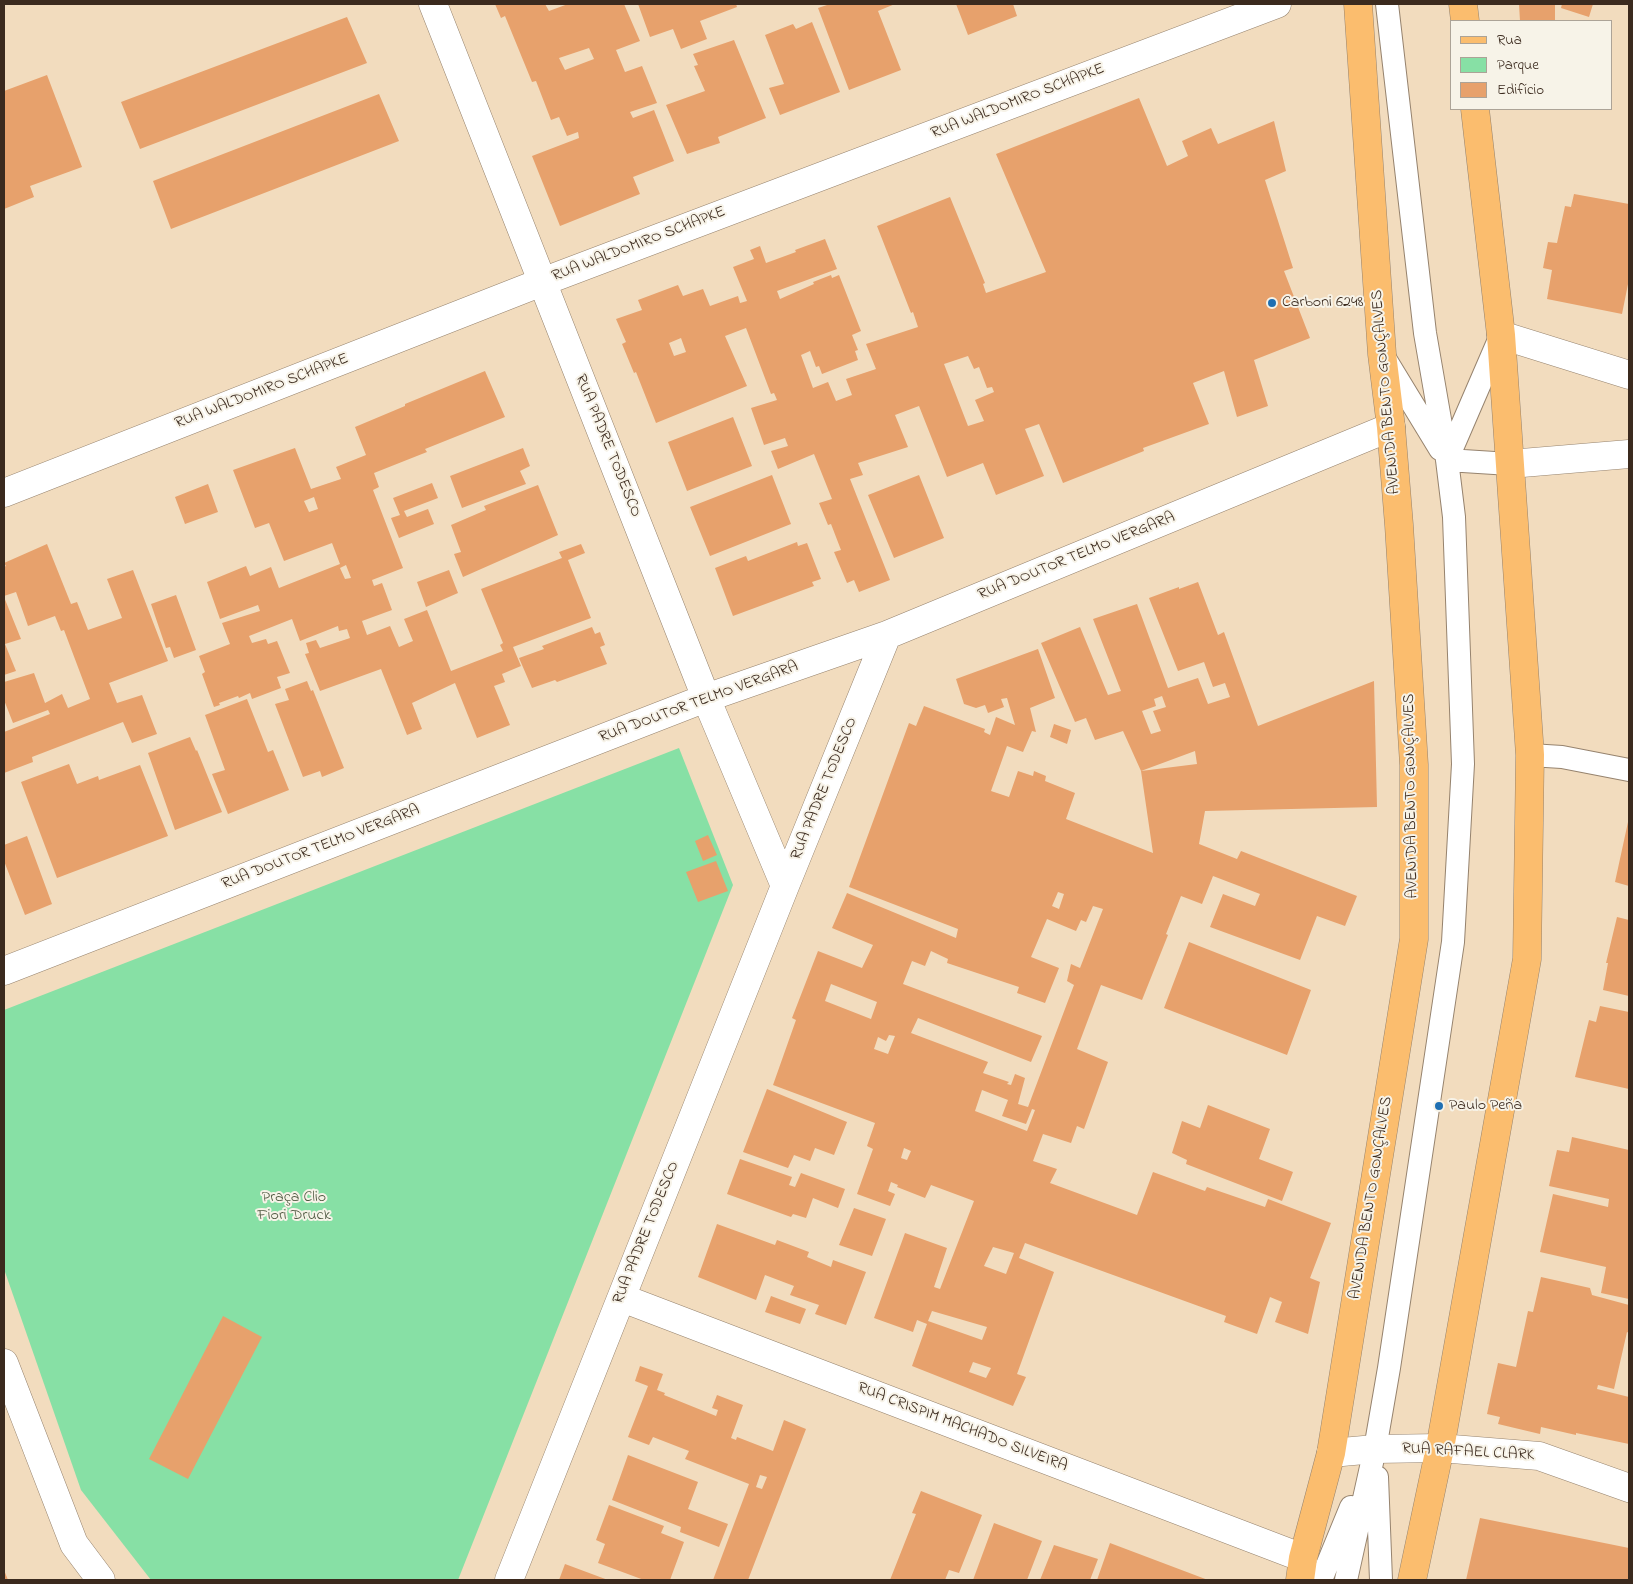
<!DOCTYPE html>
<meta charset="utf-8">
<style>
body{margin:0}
#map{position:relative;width:1633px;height:1584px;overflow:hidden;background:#f2dcbe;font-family:"Indie Flower",sans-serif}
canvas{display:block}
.frame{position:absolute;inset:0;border:5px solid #3b2a1e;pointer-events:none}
.legend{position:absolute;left:1450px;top:20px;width:162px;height:90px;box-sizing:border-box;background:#f7f3e8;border:1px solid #aca397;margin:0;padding:6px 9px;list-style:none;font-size:15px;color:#3b2a1e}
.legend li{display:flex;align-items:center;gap:10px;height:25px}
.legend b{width:25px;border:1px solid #aca397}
</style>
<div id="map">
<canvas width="1633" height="1584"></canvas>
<div class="frame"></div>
<ul class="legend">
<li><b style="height:6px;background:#fbbd6e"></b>Rua</li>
<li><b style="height:14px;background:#87e0a5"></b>Parque</li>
<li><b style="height:14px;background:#e7a16c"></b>Edifício</li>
</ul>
</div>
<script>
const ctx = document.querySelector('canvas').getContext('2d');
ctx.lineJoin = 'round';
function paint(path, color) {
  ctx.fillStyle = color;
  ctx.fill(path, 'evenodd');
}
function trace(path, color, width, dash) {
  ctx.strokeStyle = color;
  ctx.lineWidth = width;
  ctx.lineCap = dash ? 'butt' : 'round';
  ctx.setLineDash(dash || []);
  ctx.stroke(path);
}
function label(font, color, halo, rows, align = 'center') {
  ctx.font = font + ' "Indie Flower",sans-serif';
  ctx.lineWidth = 4;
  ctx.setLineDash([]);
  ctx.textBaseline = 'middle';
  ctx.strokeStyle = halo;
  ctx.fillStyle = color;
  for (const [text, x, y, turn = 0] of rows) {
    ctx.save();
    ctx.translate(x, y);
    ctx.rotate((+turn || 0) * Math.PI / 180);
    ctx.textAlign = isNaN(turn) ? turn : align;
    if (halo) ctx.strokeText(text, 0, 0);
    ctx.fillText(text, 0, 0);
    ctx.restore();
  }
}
const green = new Path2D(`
 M679 748 733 885 458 1580H151L81 1490 4 1269V1010Z`);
const building = new Path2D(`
 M495 4H545L549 11 568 4H624L640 41 616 50 625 72 642 66 657 103 630 112 633 118 654 110 674 161 633 177 640 194 560 226 532 156 579 138 578 132 567 136 559 117 551 120 536 81 532 82 505 16 501 18ZM589 48 594 59 565 70 559 58Z
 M638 4H736L737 7 700 21 707 39 681 49 673 29 650 37Z
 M830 4H895L878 11 901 70 849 90 818 8Z
 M956 4H1013L1017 16 968 35Z
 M1519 4H1555V21H1520Z
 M1562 4H1593L1589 17 1561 8Z
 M347 17 367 63 140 149 121 102Z
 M812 22 840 92 780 115 769 88 784 84 765 35 793 24 796 29Z
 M734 40 766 118 718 137 720 143 687 154 666 105 705 91 694 66 698 65 693 54Z
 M47 75 82 167 30 186 34 197 4 209V91Z
 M379 94 399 141 171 229 153 181Z
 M1139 98 1167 166 1188 156 1182 141 1211 128 1218 144 1274 121 1286 171 1265 180 1293 268 1284 271 1310 338 1254 360 1268 406 1237 417 1224 371 1193 383 1209 424 1143 448 1144 451 1063 483 1039 424 1025 429 1044 476 996 495 983 463 947 477 919 406 895 415 908 447 858 463 863 475 850 479 890 580 859 592 854 580 847 583 834 552 841 550 831 524 828 525 819 503 832 499 814 454 778 469 771 451 788 446 785 438 764 445 751 408 777 400 774 393 771 394 746 328 725 336 747 386 656 423 636 372 634 373 622 344 626 342 616 319 642 310 638 300 678 285 683 296 703 289 710 306 738 296 740 303 747 301 733 267 754 259 750 250 760 246 766 263 796 252 795 250 825 239 837 269 777 291 780 299 814 284 813 282 831 275 832 278 839 275 861 331 852 335 858 350 855 351 858 360 822 374 819 366 816 367 810 351 801 355 813 388 828 382 836 401 852 395 846 379 876 369 866 344 918 327 913 312 911 313 877 226 950 197 985 283 983 284 986 293 1046 272 996 154ZM681 338 686 352 674 356 669 343ZM968 356 974 369 979 367 987 388 992 387 994 392 975 400 984 421 968 426 944 364Z
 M1574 194 1629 204V279L1622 314 1547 299 1552 270 1543 268 1548 242 1557 243 1565 206 1571 207Z
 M485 371 505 417 425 449 427 452 374 473 379 487 373 490 403 568 372 580 374 586 382 583 392 610 362 621 367 635 390 626 399 647 413 641 404 619 427 610 451 671 503 651 500 645 503 643 481 589 562 558 559 552 581 544 585 553 568 560 591 618 513 647 521 666 502 674 505 682 494 686 510 725 477 738 455 683 412 703 422 729 407 735 381 669 320 691 305 654 309 653 306 643 316 640 320 648 350 638 347 629 339 631 338 626 300 641 292 619 249 636 252 643 266 639 268 644 277 641 290 673 277 677 281 688 252 699 250 693 239 698 238 696 219 703 220 705 214 707 202 674 205 672 199 656 230 644 222 623 260 611 258 605 220 619 207 582 246 566 250 576 271 567 279 588 340 564 332 543 284 561 269 523 255 528 233 470 295 448 311 489 341 479 336 467 366 455 355 427 405 406V404ZM314 497 318 509 309 512 304 501ZM346 565 351 578 345 579 340 568Z
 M733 417 752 466 687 491 668 442Z
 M523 448 530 466 520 471 526 484 462 508 450 476Z
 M772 475 791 524 710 556 690 507Z
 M919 475 944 538 894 558 868 495Z
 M432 483 438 498 404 511 407 517 428 509 434 524 399 538 391 518 400 515 393 498Z
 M208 484 218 512 185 524 175 497Z
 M538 485 558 535 463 577 454 554 461 552 451 525 486 510 484 506Z
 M797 542 798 546 807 543 821 579 812 582 814 586 733 616 715 568 746 556 748 561Z
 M47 544 71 604 77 602 88 630 122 618 107 579 133 570 168 661 109 683 117 703 142 695 157 734 132 743 123 722 32 757 33 762 4 773V732L50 714 48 710 13 723 4 700V682L34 673 45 703 62 694 68 708 90 699 64 630 61 631 55 616 28 626 16 592 4 596V567L6 566 4 563Z
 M449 570 458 593 426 607 417 582Z
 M1198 582 1218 635 1224 632 1258 726 1374 681 1377 807 1205 811 1199 844 1237 859 1241 851 1357 896 1345 926 1317 916 1300 960 1210 927 1223 894 1255 906 1260 894 1213 876 1202 904 1181 896 1166 934 1168 935 1142 1000 1101 985 1077 1049 1108 1062 1084 1129 1077 1126 1071 1143 1043 1134 1033 1161 1057 1169 1050 1183 1137 1215 1153 1172 1205 1191 1207 1187 1265 1207 1268 1199 1331 1223 1310 1278 1320 1282 1308 1334 1275 1322 1282 1302 1270 1297 1257 1334 1224 1322 1226 1316 1025 1243 1019 1258 1054 1272 1017 1374 1026 1377 1013 1406 912 1366 927 1324 917 1320 913 1332 874 1318 905 1233 947 1248 934 1287 940 1289 974 1201 931 1185 925 1198 897 1187 898 1185 891 1182 888 1191 895 1194 890 1206 857 1194 873 1149 867 1146 875 1123 773 1085 796 1020 792 1018 818 951 862 968 873 945 832 928 847 893 956 938 958 929 849 887 909 723 916 726 924 706 985 729 984 732 990 735 996 717 1015 725 1007 698 1001 699 1004 707 988 713 985 705 976 708 964 704 956 679 1038 649 1055 698 1030 708 1036 732 1032 731 1023 752 1007 746 991 791 1009 797 1018 771 1033 776 1034 771 1046 776 1045 781 1075 793 1066 819 1153 853 1141 771 1197 764 1195 751 1141 771 1123 731 1095 740 1086 718 1075 722 1041 643 1080 627 1108 695 1121 691 1093 619 1137 604 1168 688 1198 678 1208 704 1230 697 1225 683 1213 687 1204 662 1178 671 1149 598 1179 587V589ZM1162 696 1166 707 1153 711 1161 731 1151 734 1142 711 1156 706 1154 699ZM1058 892 1064 894 1059 909 1052 906ZM1093 906 1103 909 1080 968 1071 964 1067 981 1074 985 1028 1107 1018 1104 1025 1078 1015 1074 1011 1085 1007 1084 1009 1082 983 1073 988 1062 911 1033 918 1018 1031 1062 1042 1036 903 984 912 961 925 966 931 951 948 959 947 963 1019 987 1017 993 1045 1003 1059 968 1031 957 1047 919 1076 931 1081 920 1086 922ZM831 984 877 1002 871 1019 825 1001ZM889 1035 895 1036 888 1054 874 1049 878 1037 886 1041ZM982 1090 1008 1100 1002 1116 1026 1124 1032 1109 1035 1110 1027 1131 975 1111ZM904 1148 911 1151 907 1160 901 1158ZM993 1247 1014 1253 1006 1274 984 1266ZM932 1311 987 1327 982 1340 928 1321ZM973 1362 991 1368 986 1378 969 1372Z
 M176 595 196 650 174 658 170 647 166 648 151 604Z
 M4 597 21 639 5 644 16 671 4 675Z
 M592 627 595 634 600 632 605 645 600 647 607 664 557 682 555 680 532 688 519 658 544 649 542 646Z
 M307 681 311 691 313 690 344 768 322 777 320 771 303 777 275 704 289 700 285 689Z
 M247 699 268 752 273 750 289 790 228 814 212 774 225 770 205 715Z
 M1054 724 1071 730 1067 744 1050 737Z
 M190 737 196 751 197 750 222 812 175 830 148 753Z
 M69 764 77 784 98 776 99 780 140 765 168 836 57 878 21 782Z
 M1628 822H1629V886L1615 882Z
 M708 835 717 855 703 861 695 841Z
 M27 836 52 904 25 915 4 861V845Z
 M716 861 728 891 698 902 686 872Z
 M1617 917 1629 920V996L1603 990 1608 963H1606Z
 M1189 942 1311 990 1287 1055 1164 1008Z
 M1600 1006 1629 1012V1089L1575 1077 1589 1020 1596 1022Z
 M767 1089 847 1122 834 1155 815 1148 810 1161 794 1155 788 1168 743 1152Z
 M1208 1105 1270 1129 1259 1159 1293 1172 1282 1201 1186 1164 1187 1160 1172 1153 1182 1121 1200 1128Z
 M1572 1137 1629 1150V1299L1601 1293 1606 1267 1540 1252 1553 1194 1608 1207 1609 1199 1549 1186 1557 1150 1569 1152Z
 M740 1159 792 1177 789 1185 795 1187 801 1173 845 1189 838 1208 813 1198 806 1218 793 1214 791 1217 727 1194Z
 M854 1208 886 1219 872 1256 839 1245Z
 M717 1224 775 1245 777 1240 809 1252 807 1257 831 1267 833 1260 866 1272 846 1325 815 1314 819 1305 790 1295 794 1286 765 1275 756 1300 698 1277Z
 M1541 1277 1590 1288 1592 1295 1629 1305V1333L1627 1332 1614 1389 1598 1385 1597 1389 1629 1397V1444L1576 1433V1435L1541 1427 1540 1434 1498 1424 1500 1417 1487 1414 1498 1363 1516 1367 1528 1311 1533 1312Z
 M771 1296 806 1309 800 1324 765 1312Z
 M223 1316 262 1337 188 1479 149 1459Z
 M640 1366 663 1374 657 1390 665 1393 664 1395 716 1416 718 1410 712 1408 717 1395 743 1405 731 1438 736 1440 737 1437 773 1451 784 1420 806 1429 748 1580H713L749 1484 685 1459 689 1451 653 1437 649 1445 628 1437 648 1386 635 1381ZM760 1475 767 1477 762 1489 756 1487Z
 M628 1455 698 1482 688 1509 728 1524 719 1547 680 1532 681 1527 612 1500Z
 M921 1491 982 1515 959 1573 949 1570 945 1580H890L916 1514 912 1513Z
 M609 1505 664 1526 661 1533 684 1542 670 1580H644L598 1563 605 1544 596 1540Z
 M1480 1518 1629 1548V1580H1466Z
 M994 1523 1042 1541 1027 1580H973Z
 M1110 1543 1208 1580H1097Z
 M1054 1545 1098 1559 1090 1580H1040Z
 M565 1564 608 1580H559Z
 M4 1570 8 1580H4Z`);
const lane = new Path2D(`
 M1384 357 1440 449
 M1447 460 1501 335
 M1447 460 1510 464
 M1530 755 1562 757 1629 770
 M1377 1477 1381 1580
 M1321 1580 1351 1507
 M1346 1580 1375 1449 1389 1368 1453 942 1463 764 1454 517 1447 460 1425 333 1387 4`);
const street = new Path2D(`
 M433 4 706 698 785 886
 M1501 335 1629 375
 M1510 464 1629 454
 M4 493 542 282 1277 4
 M4 971 706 698 887 635 1391 427
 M622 1298 1303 1558
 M4 1363 74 1544 101 1580
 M1331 1453 1375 1449 1440 1448 1539 1456 1629 1488
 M509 1580 785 886 887 635`);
const primary = new Path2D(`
 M1463 4 1465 21
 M1300 1580 1303 1558 1331 1453 1414 939V765L1399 525 1391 427 1382 354 1358 4
 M1412 1580 1440 1448 1527 959 1530 755 1501 335 1475 109`);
const markers = [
 [1272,303,5,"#1f6fb2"],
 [1439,1106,5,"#1f6fb2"]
];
const streetNames = [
 ["RUA WALDOMIRO SCHAPKE",1018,102,-21],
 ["RUA WALDOMIRO SCHAPKE",639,245,-21],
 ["RUA WALDOMIRO SCHAPKE",262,392,-21],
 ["AVENIDA BENTO GONÇALVES",1387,392,-95],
 ["RUA PADRE TODESCO",607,446,68],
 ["RUA DOUTOR TELMO VERGARA",1077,557,-22],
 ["RUA DOUTOR TELMO VERGARA",699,703,-20],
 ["RUA PADRE TODESCO",825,789,-68],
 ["AVENIDA BENTO GONÇALVES",1412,796,-91],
 ["RUA DOUTOR TELMO VERGARA",321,848,-21],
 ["AVENIDA BENTO GONÇALVES",1372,1198,-81],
 ["RUA PADRE TODESCO",647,1233,-68],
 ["RUA CRISPIM MACHADO SILVEIRA",962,1428,21],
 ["RUA RAFAEL CLARK",1468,1453,3]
];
const poiNames = [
 ["Carboni 6248",1282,303],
 ["Paulo Peña",1449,1106]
];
const parkNames = [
 ["Praça Clio",294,1198],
 ["Fiori Druck",294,1216]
];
paint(green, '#87e0a5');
paint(building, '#e7a16c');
trace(lane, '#96836e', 24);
trace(street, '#96836e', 29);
trace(primary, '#96836e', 29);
trace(lane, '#fff', 22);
trace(street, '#fff', 28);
trace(primary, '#fbbd6e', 28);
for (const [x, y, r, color] of markers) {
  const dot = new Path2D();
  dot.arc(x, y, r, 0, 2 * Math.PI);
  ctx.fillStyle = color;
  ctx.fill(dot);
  trace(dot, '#f7f3e8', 2);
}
label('16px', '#3b2a1e', '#f7f3e8', streetNames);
label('16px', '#3b2a1e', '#f7f3e8', poiNames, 'left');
label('16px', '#4e5840', '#f7f3e8', parkNames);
</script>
